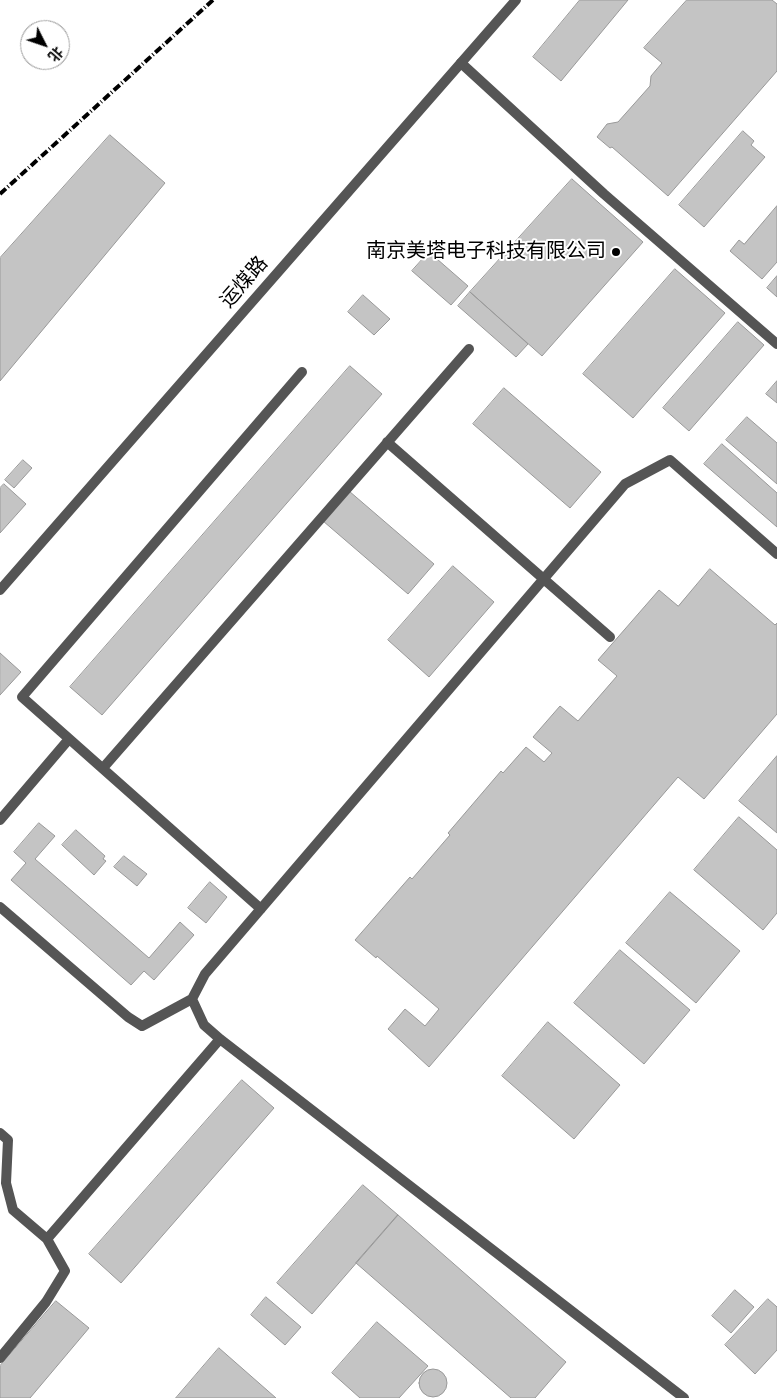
<!DOCTYPE html>
<meta charset="utf-8">
<style>
body{margin:0}
#map{position:relative;width:777px;height:1398px;overflow:hidden;background:#fff;font-family:Jost,"Noto Sans SC",sans-serif}
canvas{display:block}
.north{position:absolute;left:20px;top:20px;width:50px;height:50px;box-sizing:border-box;background:#fff;border:1px solid #999;border-radius:50%;rotate:131deg;font-size:14px;font-weight:700;line-height:20px;text-align:center;color:#000}
.north::after{content:'';display:block;margin:auto;width:18px;height:22px;background:#000;clip-path:polygon(50% 0,100% 100%,50% 72%,0 100%)}
</style>
<div id="map">
<canvas width="777" height="1398"></canvas>
<div class="north">北</div>
</div>
<script>
const ctx = document.querySelector('canvas').getContext('2d');
ctx.lineJoin = 'round';
function paint(path, color) {
  ctx.fillStyle = color;
  ctx.fill(path, 'evenodd');
}
function trace(path, color, width, dash) {
  ctx.strokeStyle = color;
  ctx.lineWidth = width;
  ctx.lineCap = dash ? 'butt' : 'round';
  ctx.setLineDash(dash || []);
  ctx.stroke(path);
}
function label(font, color, halo, rows, align = 'center') {
  ctx.font = font + ' Jost,"Noto Sans SC",sans-serif';
  ctx.lineWidth = 4;
  ctx.setLineDash([]);
  ctx.textBaseline = 'middle';
  ctx.strokeStyle = halo;
  ctx.fillStyle = color;
  for (const [text, x, y, turn = 0] of rows) {
    ctx.save();
    ctx.translate(x, y);
    ctx.rotate((+turn || 0) * Math.PI / 180);
    ctx.textAlign = isNaN(turn) ? turn : align;
    if (halo) ctx.strokeText(text, 0, 0);
    ctx.fillText(text, 0, 0);
    ctx.restore();
  }
}
const building = new Path2D(`
 M580 0H628L561 81 533 57Z
 M687 0H772L777 4V71L668 196 612 147 610 148 597 137 607 124 618 122 650 86 651 76 662 63 644 48Z
 M743 131 754 141 751 145 765 157 704 227 679 205Z
 M110 135 165 183 0 381V258Z
 M572 179 643 242 542 356 470 292Z
 M777 206V262L762 279 730 251 739 240 744 244Z
 M429 252 468 286 451 305 412 271Z
 M675 269 725 313 633 418 583 374Z
 M777 276V297L767 288Z
 M470 292 528 344 516 357 458 306Z
 M363 295 390 319 374 335 348 312Z
 M738 322 764 345 689 431 663 408Z
 M350 366 382 394 102 715 70 687Z
 M777 381V403L766 394Z
 M504 388 601 472 570 508 473 424Z
 M747 417 777 443V484L726 440Z
 M722 444 777 493V527L704 464Z
 M23 460 32 468 14 488 5 480Z
 M4 484 26 504 0 533V488Z
 M349 491 434 564 408 594 323 521Z
 M453 566 494 602 429 677 388 640Z
 M710 569 775 625 777 623V714L704 799 678 777 429 1067 388 1029 405 1009 425 1026 439 1009 377 956 376 958 355 940 410 877 412 879 450 835 448 833 501 771 503 773 526 747 544 762 552 753 533 737 560 706 578 721 617 676 598 660 659 590 678 606Z
 M0 653 21 672 0 695Z
 M777 756V833L739 801Z
 M739 817 777 850V913L763 930 694 870Z
 M39 823 55 836 35 859 149 958 180 922 194 935 154 980 144 971 131 985 11 880 26 863 14 852Z
 M76 830 105 856 103 859 106 861 94 875 62 845Z
 M124 856 147 874 137 886 114 867Z
 M210 882 227 897 206 923 188 908Z
 M670 892 740 951 696 1003 626 943Z
 M620 950 690 1010 644 1064 574 1003Z
 M548 1022 620 1085 574 1139 502 1076Z
 M242 1080 274 1108 121 1283 89 1254Z
 M363 1185 398 1215 312 1314 277 1283Z
 M398 1215 566 1362 535 1398H511L356 1263Z
 M735 1290 754 1307 731 1333 712 1316Z
 M266 1297 301 1327 285 1345 251 1315Z
 M768 1299 777 1307V1350L755 1374 725 1345Z
 M56 1301 89 1328 30 1398H0V1366Z
 M377 1322 428 1366 399 1398H360L332 1373Z
 M219 1348 276 1398H176Z
 M419 1383a14 14 0 1 1 28 0a14 14 0 1 1-28 0Z`);
const service = new Path2D(`
 M461 63 604 194 777 344
 M387 442 610 637
 M103 768 469 349
 M0 820 69 739
 M0 907 128 1017 142 1026 192 999
 M261 909 22 697 302 372
 M0 1133 8 1140 6 1183 13 1210 47 1239 65 1271 46 1302 0 1358
 M47 1239 220 1039
 M684 1398 220 1039 204 1025 192 999 205 974 625 484 670 460 777 554`);
const minor = new Path2D(`
 M0 590 516 0`);
const rail = new Path2D(`
 M0 194 213 0`);
const markers = [
 [616,252,5,"#000"]
];
const poiNames = [
 ["南京美塔电子科技有限公司",606,252]
];
const streetNames = [
 ["运煤路",245,283,-49]
];
paint(building, '#c4c4c4');
trace(building, '#999', 1);
trace(service, '#555', 10);
trace(minor, '#555', 10);
trace(rail, '#000', 4, [8, 2.5, 1, 2.5]);
for (const [x, y, r, color] of markers) {
  const dot = new Path2D();
  dot.arc(x, y, r, 0, 2 * Math.PI);
  ctx.fillStyle = color;
  ctx.fill(dot);
  trace(dot, '#fff', 2);
}
label('20px', '#000', '#fff', poiNames, 'right');
label('20px', '#000', '#fff', streetNames);
</script>
